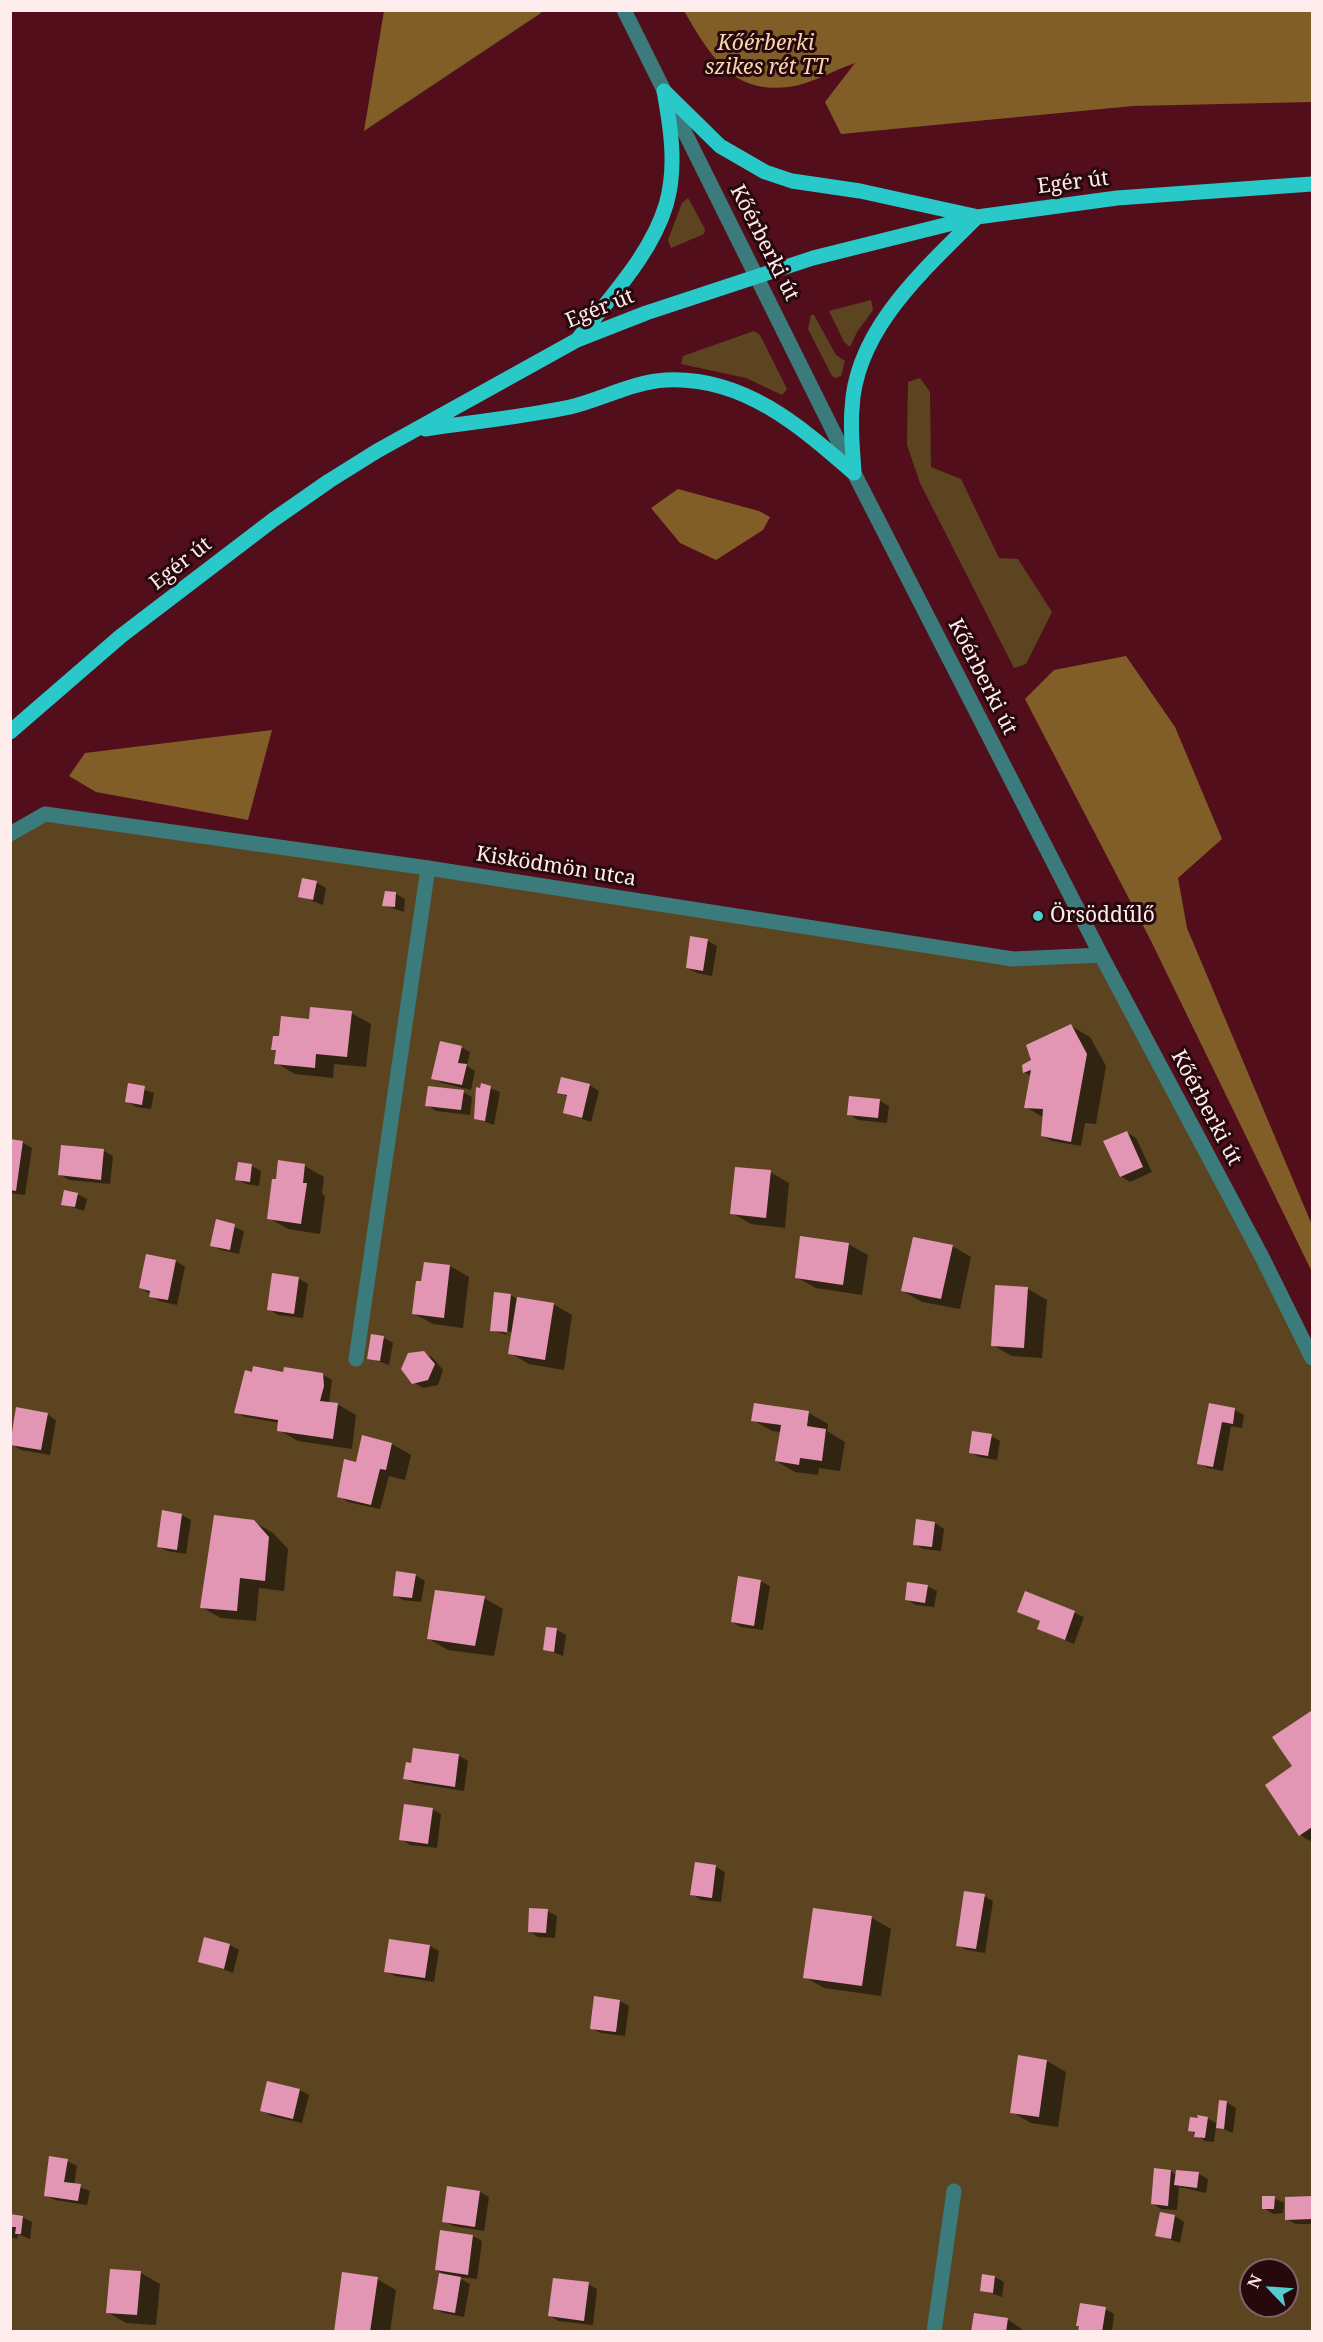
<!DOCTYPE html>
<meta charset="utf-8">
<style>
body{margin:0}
#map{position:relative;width:1323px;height:2342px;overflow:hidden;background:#530e1b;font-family:"Noto Serif",serif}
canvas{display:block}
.frame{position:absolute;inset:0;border:12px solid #ffeded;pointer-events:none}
.north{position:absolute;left:1239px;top:2258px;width:60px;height:60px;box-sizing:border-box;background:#27090d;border:2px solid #7d6467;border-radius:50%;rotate:295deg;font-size:16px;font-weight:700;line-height:24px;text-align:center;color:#ffeded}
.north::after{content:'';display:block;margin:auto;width:21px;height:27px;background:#52cdcd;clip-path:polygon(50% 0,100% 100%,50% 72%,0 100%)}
</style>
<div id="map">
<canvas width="1323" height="2342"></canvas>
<div class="frame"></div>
<div class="north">N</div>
</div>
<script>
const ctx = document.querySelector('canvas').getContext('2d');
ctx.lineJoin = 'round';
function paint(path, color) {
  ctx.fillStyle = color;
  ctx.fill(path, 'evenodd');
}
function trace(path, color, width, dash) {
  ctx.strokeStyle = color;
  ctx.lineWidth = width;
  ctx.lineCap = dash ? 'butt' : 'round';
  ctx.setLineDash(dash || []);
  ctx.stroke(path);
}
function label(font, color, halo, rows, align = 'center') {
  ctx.font = font + ' "Noto Serif",serif';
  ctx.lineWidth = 6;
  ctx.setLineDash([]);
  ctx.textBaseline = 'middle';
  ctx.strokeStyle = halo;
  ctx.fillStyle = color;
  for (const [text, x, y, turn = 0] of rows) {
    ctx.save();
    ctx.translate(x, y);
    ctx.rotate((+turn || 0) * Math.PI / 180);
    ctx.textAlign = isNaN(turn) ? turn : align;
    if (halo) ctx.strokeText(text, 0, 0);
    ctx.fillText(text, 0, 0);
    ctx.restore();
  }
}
const green = new Path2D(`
 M688 198 705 229 704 234 671 248 668 240 682 203Z
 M871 300 873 310 857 332 850 347 844 342 829 311Z
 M811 315H814L836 355 845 361 841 376 836 378 832 376 808 329Z
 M754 331 760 335 787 389 782 395 746 378 681 364 683 356Z
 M920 378 930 392 931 467 961 479 999 558 1018 559 1052 612 1026 664 1014 668 920 483 907 445 908 382Z
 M45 814 1013 959 1101 955 1312 1358V2331H11L10 834ZM1251 2270H1287V2306H1251Z`);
const forest = new Path2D(`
 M384 11 540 10 541 13 364 131Z
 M684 11H1312V102L1133 106 841 134 825 102 855 63C834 70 811 84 789 87 731 94 710 55 684 11Z
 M678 489 759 511 770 517 763 530 716 560 680 543 651 508Z
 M1126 656 1175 727 1222 839 1178 878 1187 928 1312 1225V1272L1151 941 1025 699 1054 670Z
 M272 730 248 820 96 792 69 776 85 753Z`);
const shadow = new Path2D(`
 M303 880 317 883 326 888 323 905 299 896Z
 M396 894 405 899 404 912 384 905Z
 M692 938 708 941 717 946 712 976 697 973 687 968Z
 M351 1013 371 1024 366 1067 334 1064 333 1078 295 1074 276 1063 277 1051 273 1049 280 1038 310 1020Z
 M1071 1026 1090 1037 1106 1066 1096 1124 1085 1123 1081 1146 1052 1141 1043 1136 1044 1118 1026 1107 1031 1076 1024 1072Z
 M461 1047 470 1052 467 1066 475 1071 471 1090 442 1083 433 1078Z
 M130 1085 154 1093 151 1109 136 1107 127 1101Z
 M482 1085 500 1092 494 1125 475 1118 477 1089 481 1090Z
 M589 1085 599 1091 591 1122 565 1113 568 1097 559 1092Z
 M463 1092 472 1097 470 1115 436 1111 427 1105Z
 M880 1101 889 1106 887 1123 858 1120 849 1114Z
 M1126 1132 1136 1138 1152 1172 1130 1182 1121 1176Z
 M10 1140 22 1142 32 1148 25 1195 10 1193Z
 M62 1147 104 1151 113 1156 110 1184 69 1180 59 1174Z
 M279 1162 305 1166 324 1177 322 1194 325 1196 320 1234 288 1229 269 1218Z
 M239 1164 252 1166 261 1171 259 1186 246 1184 237 1179Z
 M770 1172 789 1183 785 1228 751 1224 732 1213Z
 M77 1194 87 1199 84 1211 63 1204Z
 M217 1221 244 1231 239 1254 221 1250 212 1245Z
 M848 1244 868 1255 862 1295 816 1288 796 1277Z
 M952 1246 971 1257 960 1309 922 1302 903 1291Z
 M176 1261 185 1267 177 1305 159 1301 140 1287Z
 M426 1263 450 1266 469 1277 463 1328 433 1324 413 1313Z
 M274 1275 299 1279 308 1284 303 1318 278 1315 269 1309Z
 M1028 1289 1047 1300 1042 1358 1012 1356 992 1345Z
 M511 1295 518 1300 553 1304 572 1315 564 1370 529 1364 510 1353 513 1334 501 1327 500 1330 510 1336 492 1330Z
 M384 1338 393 1343 389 1365 369 1358Z
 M424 1353 433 1358 443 1370 438 1385 423 1388 413 1382Z
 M284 1374 323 1375 332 1380 329 1403 337 1404 356 1415 352 1449 298 1441 279 1430 280 1423 245 1417 236 1412Z
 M1210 1405 1235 1410 1244 1415 1242 1428 1231 1426 1223 1471 1208 1468 1199 1463Z
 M809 1413 828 1424 827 1431 845 1442 840 1471 819 1468 818 1475 795 1472 776 1461 781 1432 772 1431 753 1420Z
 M47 1414 56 1420 50 1455 21 1450 11 1444Z
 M991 1436 1000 1441 997 1460 979 1457 970 1452Z
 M392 1444 411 1455 405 1480 389 1476 380 1509 348 1502 339 1496 357 1464Z
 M182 1515 191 1520 186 1554 167 1551 158 1546Z
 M254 1522 273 1533 288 1549 284 1591 259 1588 256 1621 221 1618 201 1607Z
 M935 1523 944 1529 941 1551 924 1549 914 1544Z
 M415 1575 425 1581 421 1602 403 1600 394 1595Z
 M760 1581 770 1586 763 1630 741 1627 732 1622Z
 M927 1586 937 1591 934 1607 916 1605 906 1599Z
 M1026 1593 1084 1617 1074 1644 1039 1629 1042 1622 1019 1611Z
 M484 1598 503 1609 494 1656 448 1650 429 1639Z
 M557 1630 566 1635 563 1656 544 1649Z
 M1311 1713 1312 1714V1842L1300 1835 1294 1767Z
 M459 1756 468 1761 464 1791 414 1783 405 1778Z
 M432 1809 441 1814 437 1848 410 1845 401 1839Z
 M696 1864 716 1867 725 1872 721 1902 701 1900 692 1894Z
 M984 1896 993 1901 985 1953 967 1950 957 1945Z
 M814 1910 872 1918 891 1929 881 1996 824 1988 805 1977Z
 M547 1911 557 1916 555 1938 538 1937 529 1931Z
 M205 1939 230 1945 239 1950 233 1973 200 1961Z
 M430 1946 439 1951 434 1982 395 1976 386 1971Z
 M620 2001 629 2006 625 2036 601 2033 591 2028Z
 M1047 2061 1066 2072 1058 2127 1031 2123 1012 2112Z
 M268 2083 300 2090 309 2095 302 2123 271 2116 262 2110Z
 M1226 2102 1236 2108 1233 2133 1216 2126 1214 2142 1205 2141 1190 2130 1207 2118 1218 2124Z
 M67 2161 77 2166 74 2185 90 2191 87 2205 55 2200 45 2195Z
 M1171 2171 1176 2175 1199 2174 1208 2179 1206 2193 1179 2187 1177 2210 1161 2209 1152 2203Z
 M480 2192 489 2197 484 2231 453 2226 444 2221Z
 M1274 2198 1284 2203 1283 2213 1273 2214 1264 2208Z
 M1286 2198H1312V2224H1296L1286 2219Z
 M10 2216 22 2217 32 2222 30 2239 18 2234 17 2239 10 2237Z
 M1175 2216 1184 2222 1180 2243 1157 2235Z
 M473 2236 482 2241 477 2279 457 2277 470 2284 464 2317 443 2313 434 2308 447 2276 436 2270Z
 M141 2273 160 2284 156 2325 126 2323 107 2312Z
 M995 2277 1004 2282 1002 2297 982 2290Z
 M377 2279 396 2290 390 2332H335Z
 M588 2284 597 2289 593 2325 558 2321 549 2315Z
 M1105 2309 1114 2314 1112 2332H1079Z
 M1007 2319 1026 2332H972Z`);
const building = new Path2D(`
 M302 878 317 881 313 900 298 897Z
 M385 891 396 892 395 907 382 906Z
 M690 936 708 939 703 971 686 968Z
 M310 1007 352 1011 347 1057 316 1054 315 1068 274 1064 276 1050H271L273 1036H279L281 1016 309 1019Z
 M1071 1024 1087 1054 1071 1142 1041 1136 1043 1109 1024 1108 1031 1070 1023 1073 1022 1065 1031 1060 1026 1045Z
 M440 1041 462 1046 458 1063 467 1064 462 1085 431 1079Z
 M561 1077 590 1084 582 1118 563 1113 567 1095 557 1093Z
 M128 1083 145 1086 142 1105 125 1102Z
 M481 1083 491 1086 485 1121 474 1119 476 1087 480 1088Z
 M428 1086 464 1090 461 1110 425 1106Z
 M849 1096 880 1099 878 1118 847 1115Z
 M1127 1131 1143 1167 1120 1177 1103 1141Z
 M10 1139 23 1141 16 1191 10 1190Z
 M61 1145 104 1149 101 1180 58 1175Z
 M278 1160 305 1164 303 1183H307L301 1224 267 1219 272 1179H276Z
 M238 1162 252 1164 250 1182 235 1180Z
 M735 1167 771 1170 766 1218 730 1214Z
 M64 1190 78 1193 75 1207 61 1205Z
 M216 1219 235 1224 230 1250 210 1246Z
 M800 1236 849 1243 843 1285 795 1278Z
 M913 1237 953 1245 941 1299 901 1291Z
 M146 1254 176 1260 168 1300 149 1297 150 1291 139 1288Z
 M424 1262 450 1265 444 1318 412 1314 416 1281H421Z
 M272 1273 299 1277 294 1314 267 1310Z
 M995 1285 1028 1287 1024 1348 991 1346Z
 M494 1292 511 1294 507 1332 490 1331Z
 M517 1297 554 1303 545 1360 508 1354Z
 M371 1334 384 1336 380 1361 367 1359Z
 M424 1351 435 1364 428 1380 412 1384 401 1369 408 1353Z
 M253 1366 283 1372 284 1367 323 1373 324 1386 320 1401 338 1403 333 1439 277 1431 278 1420 234 1413 245 1370 252 1372Z
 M754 1403 809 1411 807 1426 826 1429 822 1461 800 1458 799 1465 775 1461 781 1425 751 1421Z
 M1209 1403 1235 1408 1233 1424 1222 1422 1213 1467 1197 1464Z
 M16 1407 48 1413 41 1450 10 1445Z
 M972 1431 992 1434 988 1456 969 1453Z
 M362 1435 392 1443 386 1470 380 1469 371 1505 337 1497 344 1459 356 1462Z
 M162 1510 182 1514 177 1550 157 1547Z
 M214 1515 254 1520 269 1537 265 1581 240 1578 237 1611 200 1608Z
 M916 1519 935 1522 932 1547 913 1545Z
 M396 1571 416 1574 412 1598 393 1596Z
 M738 1576 761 1580 754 1626 731 1622Z
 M907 1582 928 1585 925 1603 905 1600Z
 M435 1590 485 1596 475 1646 427 1639Z
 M1025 1591 1075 1611 1065 1640 1037 1629 1040 1621 1017 1612Z
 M546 1627 557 1628 554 1652 543 1650Z
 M1311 1711 1312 1827 1299 1836 1265 1785 1292 1766 1272 1737Z
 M413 1748 459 1754 455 1787 403 1779 406 1762 411 1763Z
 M404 1804 433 1808 428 1844 399 1840Z
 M695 1862 716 1865 712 1898 690 1895Z
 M964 1891 985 1894 976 1949 956 1946Z
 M529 1908 548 1909 546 1933 528 1932Z
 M813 1908 872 1916 862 1986 803 1978Z
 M204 1937 230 1944 224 1969 198 1962Z
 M389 1939 430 1945 425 1978 384 1972Z
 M594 1996 620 2000 616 2032 590 2029Z
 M1018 2055 1047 2060 1039 2117 1010 2113Z
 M267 2081 300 2089 293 2119 260 2111Z
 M1219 2100 1227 2101 1224 2129 1216 2128Z
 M1197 2115 1208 2117 1205 2138 1194 2137 1195 2132 1188 2131 1190 2117 1198 2118Z
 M49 2156 68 2159 64 2182 81 2184 78 2201 44 2196Z
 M1154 2168 1171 2170 1168 2206 1151 2204Z
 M1176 2170 1199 2172 1197 2188 1174 2185Z
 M447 2186 480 2191 475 2227 442 2222Z
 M1262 2196H1275L1274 2209H1262Z
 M1312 2196V2219L1285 2220V2197Z
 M1160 2212 1175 2215 1171 2239 1155 2236Z
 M10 2214 23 2216 21 2234H15L16 2227H10Z
 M440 2230 473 2235 468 2275 435 2270Z
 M110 2269 141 2271 137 2315 106 2313Z
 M342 2272 378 2277 370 2332H334Z
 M439 2273 461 2277 455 2313 433 2309Z
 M982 2274 995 2276 993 2293 980 2291Z
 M553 2278 589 2282 584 2321 548 2316Z
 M1080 2303 1106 2307 1102 2332H1078L1079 2326H1076Z
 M974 2313 1008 2318 1006 2332H971Z`);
const service = new Path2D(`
 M356 1359 428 868
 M934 2332 954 2191`);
const minor = new Path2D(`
 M10 834 45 814 428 868 1013 959 1101 955`);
const tertiary = new Path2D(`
 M624 10 854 473 1101 955 1262 1257 1312 1358`);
const primary = new Path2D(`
 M664 91 720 146 765 172 792 181 860 191 974 216
 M578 339C609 298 651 255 666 205 677 168 671 129 664 91
 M425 429C473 422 523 417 570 407 603 399 632 382 666 380 743 376 800 426 854 473
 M854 473C853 452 850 430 852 409 855 330 924 270 976 218
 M10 732 121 636 273 520 329 481 377 451 577 340 646 313 813 258 977 217 1117 198 1312 184`);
const markers = [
 [1038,916,6,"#52cdcd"]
];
const parkNames = [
 ["Kőérberki",766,44],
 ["szikes rét TT",766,68]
];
const streetNames = [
 ["Egér út",1073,183,-7],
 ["Kőérberki út",764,243,63],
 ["Egér út",600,309,-22],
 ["Egér út",181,564,-38],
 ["Kőérberki út",982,677,63],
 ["Kisködmön utca",556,867,9],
 ["Kőérberki út",1206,1108,62]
];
const poiNames = [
 ["Örsöddűlő",1050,916]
];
paint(green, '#5c4421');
paint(forest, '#815e28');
paint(shadow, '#0007');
paint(building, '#e396b4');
trace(service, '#3c7b7b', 15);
trace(minor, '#3c7b7b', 15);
trace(tertiary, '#3c7b7b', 15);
trace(primary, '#29c9c9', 15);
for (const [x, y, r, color] of markers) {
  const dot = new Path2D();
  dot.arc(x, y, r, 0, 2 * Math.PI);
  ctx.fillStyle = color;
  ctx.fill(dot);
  trace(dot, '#27090d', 2);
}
label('italic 21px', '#f8d7ab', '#27090d', parkNames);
label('21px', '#ffeded', '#27090d', streetNames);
label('21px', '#ffeded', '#27090d', poiNames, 'left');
</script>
